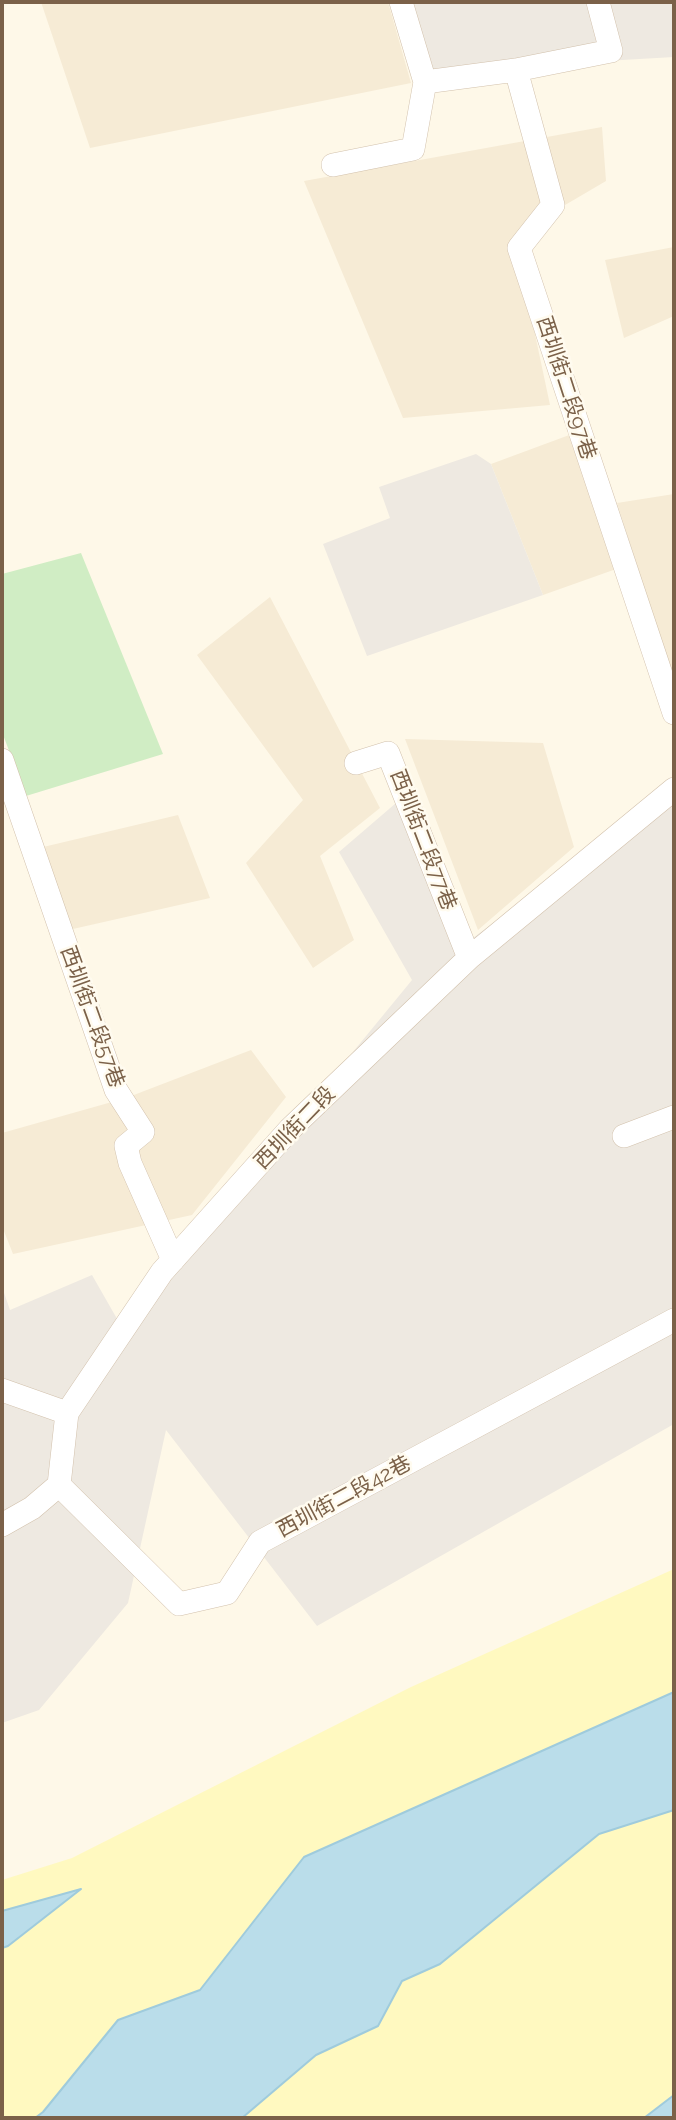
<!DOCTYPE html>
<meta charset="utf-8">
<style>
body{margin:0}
#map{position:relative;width:676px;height:2120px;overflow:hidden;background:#fef8e8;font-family:Raleway,sans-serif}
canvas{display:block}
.frame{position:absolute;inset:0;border:4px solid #7b6149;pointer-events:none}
</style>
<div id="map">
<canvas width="676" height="2120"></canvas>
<div class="frame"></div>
</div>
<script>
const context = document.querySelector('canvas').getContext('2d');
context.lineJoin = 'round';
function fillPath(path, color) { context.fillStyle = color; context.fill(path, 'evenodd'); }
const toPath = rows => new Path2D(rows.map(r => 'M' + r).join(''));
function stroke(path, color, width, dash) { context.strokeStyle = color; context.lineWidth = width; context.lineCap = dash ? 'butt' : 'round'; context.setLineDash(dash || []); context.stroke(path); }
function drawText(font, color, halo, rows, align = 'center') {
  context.font = font + ' Raleway,"Noto Sans TC",sans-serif'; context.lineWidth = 5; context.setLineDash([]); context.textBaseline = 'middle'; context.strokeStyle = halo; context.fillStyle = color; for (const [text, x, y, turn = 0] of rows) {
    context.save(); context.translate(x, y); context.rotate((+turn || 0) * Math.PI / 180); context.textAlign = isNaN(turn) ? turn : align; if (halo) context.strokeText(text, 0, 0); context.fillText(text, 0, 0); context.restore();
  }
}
const residential = toPath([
 [41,2,388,2,411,83,90,148],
 [602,127,606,181,514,235,550,405,403,418,304,181],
 [674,247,674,316,624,338,605,260],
 [572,434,619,568,543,595,491,464],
 [674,494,674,682,617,503],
 [270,597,380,808,320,856,354,940,313,968,246,863,303,800,197,655],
 [405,739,543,743,574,847,478,930],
 [178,815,210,898,64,931,39,848],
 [251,1050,286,1097,192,1215,13,1254,2,1226,2,1133,126,1098]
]);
const industrial = toPath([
 [411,2,674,2,674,57,433,71],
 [476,454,491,464,543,595,367,656,323,544,390,518,379,487],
 [674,786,674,1424,317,1626,166,1430,128,1603,39,1710,2,1723,2,1287,10,1310,92,1275,124,1331,412,980,339,852,396,803,473,938]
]);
const green = toPath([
 [81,553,163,754,26,796,2,732,2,574]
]);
const sand = toPath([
 [674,1569,674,2117,2,2118,2,1880,72,1858,411,1687]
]);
const water = toPath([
 [674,1692,674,1810,599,1834,440,1964,402,1981,378,2026,316,2055,242,2118,35,2118,43,2112,118,2020,200,1990,304,1857,674,1692],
 [81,1889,8,1946,2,1948,2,1911,81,1889],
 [674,2095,674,2118,644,2118,674,2095]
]);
const minor = toPath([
 [401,2,425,82,516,70,611,51,598,2],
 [516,70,553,205,519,248,674,713],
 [333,165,413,149,425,82],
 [2,760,116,1090,143,1132,126,1146,130,1163,173,1260],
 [356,763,388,753,469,958],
 [624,1136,674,1117],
 [2,1390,67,1413],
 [59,1485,179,1604,227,1593,260,1542,674,1320],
 [2,1525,32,1508,59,1485,67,1413,162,1272,290,1129,469,958,674,789]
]);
const streetNames = [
 ["西圳街二段97巷",566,388,72],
 ["西圳街二段77巷",423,840,69],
 ["西圳街二段57巷",92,1017,70],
 ["西圳街二段",295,1128,-46],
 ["西圳街二段42巷",344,1497,-28]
];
fillPath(residential, '#f6ebd5');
fillPath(industrial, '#eee9e1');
fillPath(green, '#d0edc4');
fillPath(sand, '#fff9c0');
fillPath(water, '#baddea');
stroke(water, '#9fcbdc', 2);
stroke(minor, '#d2c1ac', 24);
stroke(minor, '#fff', 23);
drawText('21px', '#7b6149', '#fffbef', streetNames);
</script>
